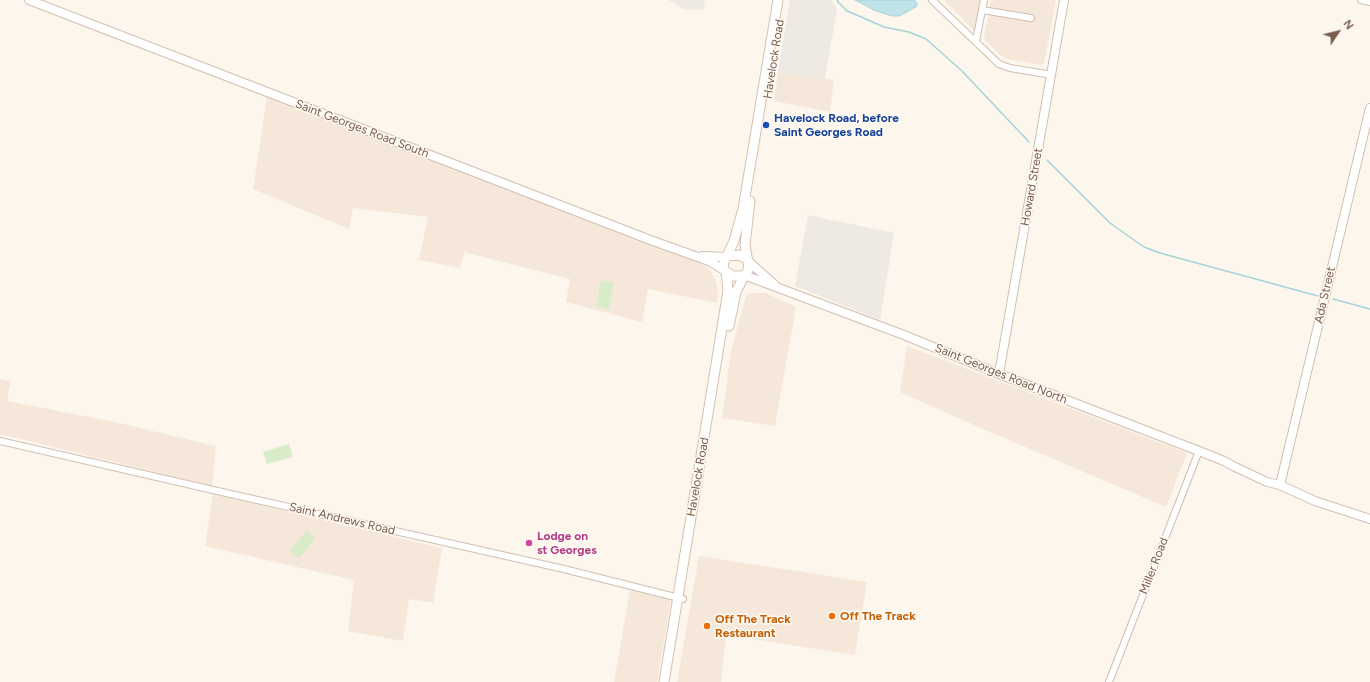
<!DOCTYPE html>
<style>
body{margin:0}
#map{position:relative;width:1370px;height:682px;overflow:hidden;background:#fdf6ec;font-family:Figtree,sans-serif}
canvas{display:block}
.north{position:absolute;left:1318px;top:12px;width:40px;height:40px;-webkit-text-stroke:3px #fffaf3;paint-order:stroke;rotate:55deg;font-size:11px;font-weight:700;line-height:16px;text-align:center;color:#7a5c4d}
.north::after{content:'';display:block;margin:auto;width:14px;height:18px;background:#7a5c4d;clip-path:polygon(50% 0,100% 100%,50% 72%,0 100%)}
</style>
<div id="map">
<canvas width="1370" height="682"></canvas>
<div class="north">N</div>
</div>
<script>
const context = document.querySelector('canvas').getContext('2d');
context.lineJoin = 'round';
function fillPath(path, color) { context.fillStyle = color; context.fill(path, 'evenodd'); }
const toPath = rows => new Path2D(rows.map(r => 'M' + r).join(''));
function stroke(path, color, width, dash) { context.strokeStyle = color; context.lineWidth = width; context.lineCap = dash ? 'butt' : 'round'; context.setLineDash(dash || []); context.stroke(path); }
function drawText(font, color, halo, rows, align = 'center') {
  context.font = font + ' Figtree,sans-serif'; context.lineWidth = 3; context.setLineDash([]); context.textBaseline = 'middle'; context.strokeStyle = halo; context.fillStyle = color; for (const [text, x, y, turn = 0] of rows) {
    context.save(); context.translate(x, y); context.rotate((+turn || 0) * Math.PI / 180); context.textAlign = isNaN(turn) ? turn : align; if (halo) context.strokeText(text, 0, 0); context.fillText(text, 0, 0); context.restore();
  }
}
const residential = toPath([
 [944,0,981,0,976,33,946,2],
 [991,0,1056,0,1044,64,1041,65,1007,59,999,54,985,40,984,36],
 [778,72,834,80,830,112,774,101],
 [267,97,695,260,702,263,709,269,715,279,718,289,717,303,648,289,642,322,566,302,570,279,464,252,460,268,419,260,428,217,353,208,349,229,253,189],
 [750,293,766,293,796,307,775,426,722,418,731,351,746,296],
 [907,346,1187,453,1166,507,976,426,900,392],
 [0,379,11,381,7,401,115,422,216,446,212,486,0,434],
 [213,494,442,548,433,603,409,599,403,641,348,631,354,580,205,546],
 [699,556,867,582,855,655,726,635,721,682,677,682],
 [630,590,671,600,657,682,614,682]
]);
const industrial = toPath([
 [669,0,705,0,703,10,683,9],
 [790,0,831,0,837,9,825,78,834,80,778,72],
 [808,215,894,233,880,320,795,286]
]);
const green = toPath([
 [601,280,614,283,609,309,596,306],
 [289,444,293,457,267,464,263,452],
 [308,531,315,538,299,558,290,551,305,532]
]);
const water = toPath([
 [855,0,914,0,917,3,917,6,907,12,899,16,892,16,874,10,855,0]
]);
const stream = toPath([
 [837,0,839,3,847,11,859,16,884,27,909,32,926,39,962,71,1029,142],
 [1047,160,1110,223,1144,247,1160,253,1318,296],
 [1333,299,1370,309]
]);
const minor = toPath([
 [932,0,999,64,1010,68,1052,75],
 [1361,0,1370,2],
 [982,10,1031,18],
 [976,41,984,0],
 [0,441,213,490,564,569,683,599],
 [1109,682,1199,451]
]);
const tertiary = toPath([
 [29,0,653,241,709,261,724,270],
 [702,256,726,257],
 [749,262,775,285],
 [744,275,904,335,999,374,1199,451,1224,461,1233,466,1267,482,1280,485,1315,501,1370,519],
 [999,374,1064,0],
 [1280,485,1370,108]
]);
const secondary = toPath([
 [727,256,739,255,745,258,748,260],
 [726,272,733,276,742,276,746,274,749,268,745,245,750,201],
 [729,326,736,292,744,276],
 [664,682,728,291,726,272,723,268,724,262,734,241,743,209,778,0]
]);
const markers = [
 [766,125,4,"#1a4fb4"],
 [529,543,4,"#d1479c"],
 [832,616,4,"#e8710a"],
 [707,626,4,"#e8710a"]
];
const streetNames = [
 ["Havelock Road",774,59,-81],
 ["Saint Georges Road South",362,129,21],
 ["Howard Street",1032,187,-80],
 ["Ada Street",1325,295,-77],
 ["Saint Georges Road North",1001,374,22],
 ["Havelock Road",698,477,-80],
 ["Saint Andrews Road",342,519,13],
 ["Miller Road",1154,566,-69]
];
const transitNames = [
 ["Havelock Road, before",774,118],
 ["Saint Georges Road",774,132]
];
const hotelNames = [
 ["Lodge on",537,536],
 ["st Georges",537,550]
];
const foodNames = [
 ["Off The Track",840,616],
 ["Off The Track",715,619],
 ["Restaurant",715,633]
];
fillPath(residential, '#f5e8da');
fillPath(industrial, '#efe9e4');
fillPath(green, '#d8ecc9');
fillPath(water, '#bfe3e8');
stroke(water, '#a5d3da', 1);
stroke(stream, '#a5d3da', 1.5);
stroke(minor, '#d1beb0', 8);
stroke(tertiary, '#d1beb0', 10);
stroke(secondary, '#d6c0b0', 11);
stroke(minor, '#fff', 6);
stroke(tertiary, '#fff', 8);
stroke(secondary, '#fff', 9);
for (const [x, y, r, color] of markers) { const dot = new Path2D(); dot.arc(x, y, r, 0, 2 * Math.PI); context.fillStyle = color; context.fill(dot); stroke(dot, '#fffaf3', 1.5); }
drawText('12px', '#7a5c4d', '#fffaf3', streetNames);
drawText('bold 12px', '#164399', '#fffaf3', transitNames, 'left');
drawText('bold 12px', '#b23c85', '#fffaf3', hotelNames, 'left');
drawText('bold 12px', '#c56008', '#fffaf3', foodNames, 'left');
</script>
